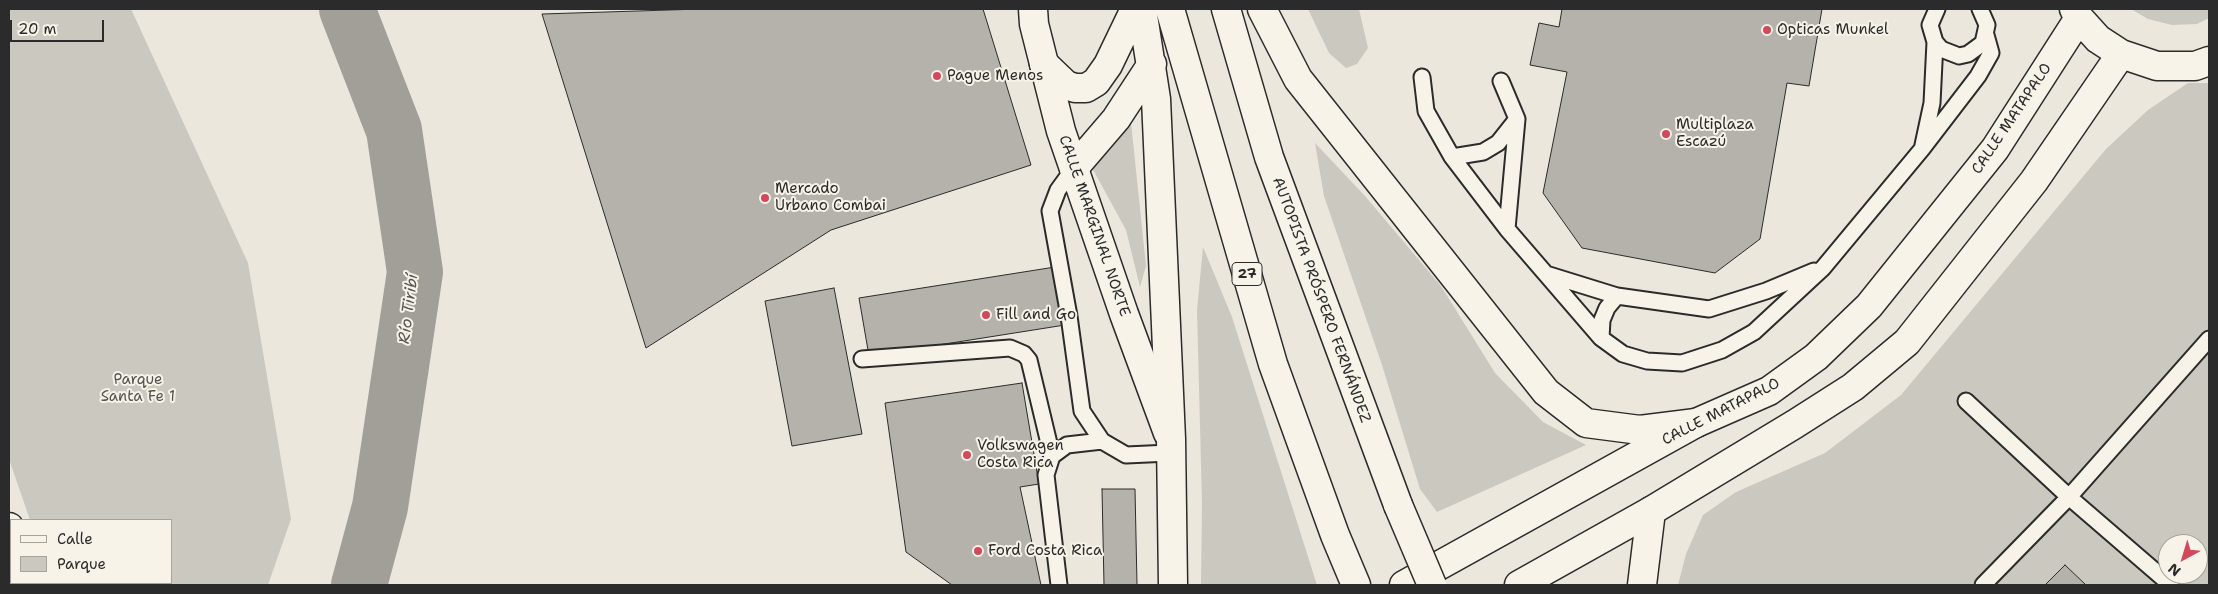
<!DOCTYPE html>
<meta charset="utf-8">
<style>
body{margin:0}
#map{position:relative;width:2218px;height:594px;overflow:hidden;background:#ebe7dd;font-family:"Shantell Sans",sans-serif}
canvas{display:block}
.frame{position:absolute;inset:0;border:10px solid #2b2b2b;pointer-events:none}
.legend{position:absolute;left:10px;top:519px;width:162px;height:65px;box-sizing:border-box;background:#f7f3e8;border:1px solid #a5a39c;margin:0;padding:6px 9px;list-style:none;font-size:15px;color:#2b2b2b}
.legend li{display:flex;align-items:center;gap:10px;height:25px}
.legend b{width:25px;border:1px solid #a5a39c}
.north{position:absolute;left:2158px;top:534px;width:50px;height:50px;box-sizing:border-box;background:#f7f3e8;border:1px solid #a5a39c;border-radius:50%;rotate:219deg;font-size:14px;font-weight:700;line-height:20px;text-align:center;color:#2b2b2b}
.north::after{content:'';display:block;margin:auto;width:18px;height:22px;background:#d1495b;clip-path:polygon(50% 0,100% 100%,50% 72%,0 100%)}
.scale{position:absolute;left:10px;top:20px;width:94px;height:22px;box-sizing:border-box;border:2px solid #2b2b2b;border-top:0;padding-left:6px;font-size:15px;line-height:18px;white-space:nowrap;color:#2b2b2b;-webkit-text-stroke:4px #f7f3e8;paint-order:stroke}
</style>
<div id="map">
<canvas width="2218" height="594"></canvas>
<div class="frame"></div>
<ul class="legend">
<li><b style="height:6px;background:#f7f3e8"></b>Calle</li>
<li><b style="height:14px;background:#cbc8bf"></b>Parque</li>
</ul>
<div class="north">N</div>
<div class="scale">20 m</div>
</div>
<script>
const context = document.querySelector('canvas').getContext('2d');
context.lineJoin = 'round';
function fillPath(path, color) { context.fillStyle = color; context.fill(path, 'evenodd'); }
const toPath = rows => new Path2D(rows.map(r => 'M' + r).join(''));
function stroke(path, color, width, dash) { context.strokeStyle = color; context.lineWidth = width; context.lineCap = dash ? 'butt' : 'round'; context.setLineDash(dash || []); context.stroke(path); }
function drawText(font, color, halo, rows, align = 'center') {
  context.font = font + ' "Shantell Sans",sans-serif'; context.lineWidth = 4; context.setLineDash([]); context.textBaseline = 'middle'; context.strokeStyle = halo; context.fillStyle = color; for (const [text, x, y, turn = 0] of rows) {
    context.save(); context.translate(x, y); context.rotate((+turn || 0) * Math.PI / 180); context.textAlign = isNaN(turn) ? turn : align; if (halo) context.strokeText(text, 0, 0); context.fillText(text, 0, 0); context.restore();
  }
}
const green = toPath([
 [9,9,131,9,248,263,291,519,268,585,40,585,40,583,171,583,171,520,30,520,9,459],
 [1308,9,1359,9,1368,48,1357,64,1346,68,1329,53],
 [2131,9,2209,9,2209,18,2197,24,2172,25,2148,19],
 [2188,83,2209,83,2209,585,1678,585,1686,554,1703,515,1736,492,1825,453,1901,395,2106,149,2148,110],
 [2168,544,2198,544,2198,574,2168,574],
 [1130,113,1146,266,1140,287,1126,230,1090,164],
 [1315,143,1365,196,1441,286,1495,373,1543,422,1586,445,1437,512,1420,489,1382,365,1324,196],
 [1203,247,1232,317,1317,585,1201,585,1202,503,1197,310]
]);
const river = toPath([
 [347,9,394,130,415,272,380,507,359,585]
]);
const building = toPath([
 [701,9,983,9,1031,165,831,230,646,348,542,14,701,9],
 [1562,9,1822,9,1809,86,1787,83,1760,239,1715,273,1582,248,1543,193,1567,72,1530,65,1539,23,1559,27,1562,9],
 [1055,267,1065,325,869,356,859,298,1055,267],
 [834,288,862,434,792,446,765,301,834,288],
 [1022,383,1039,484,1020,487,1041,585,952,585,906,552,885,403,1022,383],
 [1102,489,1135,489,1137,585,1104,585,1102,489],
 [2065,565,2086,585,2045,585,2065,565]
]);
const lane = toPath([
 [1937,9,1930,25,1935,42,1941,49,1959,56,1968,54,1983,43,1987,25,1980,9],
 [1422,77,1426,111,1452,157,1507,229,1601,338,1623,354,1647,361,1682,363,1722,350,1754,332,1823,268,1922,149,1978,76,1991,53,1986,35],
 [1501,81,1517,119,1507,229],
 [1923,145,1932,103,1935,42],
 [1452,157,1483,152,1498,143,1517,119],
 [1074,168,1058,190,1050,211,1069,316,1082,411,1102,441,1126,455,1170,453],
 [1546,274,1617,296,1709,309,1766,291,1814,271],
 [1601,338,1602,320,1607,308,1617,296],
 [862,359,1010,348,1024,354,1029,360,1052,456],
 [1966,401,2069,497,2171,585],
 [1059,585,1046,475,1052,456,1067,445,1102,441],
 [1983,585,2069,497,2209,339]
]);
const street = toPath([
 [1033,9,1034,24,1061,131,1124,314,1168,433],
 [9,527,11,539],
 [17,585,17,583]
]);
const secondary = toPath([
 [2074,9,2079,18,2098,39,2121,54,2157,66,2195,66,2209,61],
 [1404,585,1696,423,1769,391,1816,357,1869,306,1995,149,2079,18],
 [1519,585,1651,511,1795,424,1853,387,1907,342,2034,181,2121,54]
]);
const highway = toPath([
 [1142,9,1156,99,1171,439,1173,585],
 [1170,9,1273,364,1335,535,1356,585],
 [1226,9,1269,157,1398,505],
 [1262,9,1298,79,1546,392,1586,423,1640,430,1696,423],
 [1044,64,1066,85,1075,88,1086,88,1096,82,1108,65,1135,9],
 [1074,168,1116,119,1152,64],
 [1642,585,1651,511]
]);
const highwayBridge = toPath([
 [1398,505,1432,585]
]);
const markers = [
 [1767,30,5,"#d1495b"],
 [937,76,5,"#d1495b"],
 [1666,134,5,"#d1495b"],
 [765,198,5,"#d1495b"],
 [986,315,5,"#d1495b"],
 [967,455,5,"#d1495b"],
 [978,551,5,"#d1495b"]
];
const shields = [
 [1247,274,30]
];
const shieldNames = [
 ["27",1247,274]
];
const poiNames = [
 ["Opticas Munkel",1777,30],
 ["Pague Menos",947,76],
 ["Multiplaza",1676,125],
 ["Escazú",1676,142],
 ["Mercado",775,189],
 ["Urbano Combai",775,206],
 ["Fill and Go",996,315],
 ["Volkswagen",977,446],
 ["Costa Rica",977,463],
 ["Ford Costa Rica",988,551]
];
const streetNames = [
 ["CALLE MATAPALO",2012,119,-56],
 ["CALLE MARGINAL NORTE",1094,226,71],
 ["AUTOPISTA PRÓSPERO FERNÁNDEZ",1321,300,70],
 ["CALLE MATAPALO",1721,412,-27]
];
const parkNames = [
 ["Parque",138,380],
 ["Santa Fe 1",138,397]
];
const waterNames = [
 ["Río Tiribí",409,309,-83]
];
fillPath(green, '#cbc8bf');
stroke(river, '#a29f98', 56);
fillPath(building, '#b5b2ab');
stroke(building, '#2b2b2b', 1);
stroke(lane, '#2b2b2b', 19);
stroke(street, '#2b2b2b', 31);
stroke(secondary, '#2b2b2b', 31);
stroke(highway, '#2b2b2b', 31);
stroke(lane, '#f7f3e8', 15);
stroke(street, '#f7f3e8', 28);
stroke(secondary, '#f7f3e8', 28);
stroke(highway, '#f7f3e8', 28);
stroke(highwayBridge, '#2b2b2b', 31, []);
stroke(highwayBridge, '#f7f3e8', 28);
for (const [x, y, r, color] of markers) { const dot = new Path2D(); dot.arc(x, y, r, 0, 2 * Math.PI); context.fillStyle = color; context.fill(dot); stroke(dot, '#f7f3e8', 2); }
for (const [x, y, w] of shields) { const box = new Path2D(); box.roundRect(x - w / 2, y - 11.5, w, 23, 4); context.fillStyle = '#f7f3e8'; context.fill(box); stroke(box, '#2b2b2b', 1); }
drawText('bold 14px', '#2b2b2b', null, shieldNames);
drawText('15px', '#2b2b2b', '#f7f3e8', poiNames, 'left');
drawText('15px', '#2b2b2b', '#f7f3e8', streetNames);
drawText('15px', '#535250', '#f7f3e8', parkNames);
drawText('italic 16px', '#555451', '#f7f3e8', waterNames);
</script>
